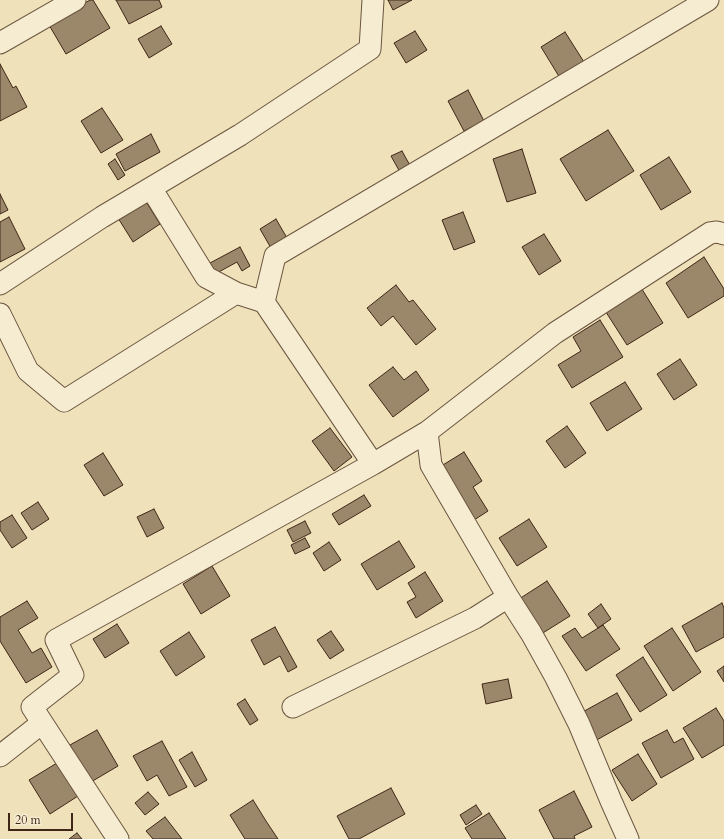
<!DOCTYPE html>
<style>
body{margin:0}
#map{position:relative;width:724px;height:839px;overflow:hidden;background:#efe2ba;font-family:Cardo,serif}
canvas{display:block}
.scale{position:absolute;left:8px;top:813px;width:65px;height:18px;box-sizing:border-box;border:2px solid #3f2616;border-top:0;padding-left:5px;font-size:12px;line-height:14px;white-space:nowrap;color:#3f2616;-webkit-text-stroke:3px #f5ecd2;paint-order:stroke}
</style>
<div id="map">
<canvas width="724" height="839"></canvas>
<div class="scale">20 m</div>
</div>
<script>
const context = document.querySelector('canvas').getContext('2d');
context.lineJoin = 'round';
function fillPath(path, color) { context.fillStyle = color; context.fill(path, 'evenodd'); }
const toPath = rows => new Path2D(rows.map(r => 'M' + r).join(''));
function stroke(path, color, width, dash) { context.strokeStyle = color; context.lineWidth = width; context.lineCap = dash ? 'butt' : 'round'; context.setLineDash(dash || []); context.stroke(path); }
const building = toPath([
 [90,0,93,0,110,28,66,54,49,25,90,0],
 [116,0,159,0,162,7,129,24,116,0],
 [388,0,412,0,393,10,388,0],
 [161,26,172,44,149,58,138,39,161,26],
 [415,31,427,50,406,63,394,43,415,31],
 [565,32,584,62,560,78,541,47,565,32],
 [0,64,13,88,16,86,27,107,0,121,0,64],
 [468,90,484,121,464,131,448,101,468,90],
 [102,108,123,140,101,153,81,121,102,108],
 [608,130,634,171,586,201,560,159,608,130],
 [151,134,160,152,125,171,116,154,151,134],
 [522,149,536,193,507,202,493,159,522,149],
 [402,151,412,169,401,174,391,156,402,151],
 [669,157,691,192,661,210,640,175,669,157],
 [115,159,125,175,118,180,108,164,115,159],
 [0,194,8,210,0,214,0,194],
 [145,200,160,224,133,242,118,218,145,200],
 [463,212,475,242,454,250,442,220,463,212],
 [9,217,25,249,0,262,0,222,9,217],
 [276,219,287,238,271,248,260,229,276,219],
 [544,234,561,261,539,275,522,247,544,234],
 [240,247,250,266,242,271,237,262,215,274,210,263,240,247],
 [704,257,724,289,724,296,688,318,666,283,704,257],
 [396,285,409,302,413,300,436,329,416,345,393,316,381,326,367,308,396,285],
 [640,286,663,323,627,345,604,309,640,286],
 [600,320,623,357,572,388,558,365,581,351,573,337,600,320],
 [680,359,697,385,674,400,657,374,680,359],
 [393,367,404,380,416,371,429,390,393,417,369,385,393,367],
 [625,382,642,409,607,431,590,403,625,382],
 [567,426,586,453,565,468,546,441,567,426],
 [330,428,352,457,334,471,312,441,330,428],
 [464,452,482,481,473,487,488,511,471,522,438,468,464,452],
 [103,453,123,485,104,496,84,465,103,453],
 [364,495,371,506,339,525,332,514,364,495],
 [38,502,49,519,32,530,21,513,38,502],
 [154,509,164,528,147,537,137,517,154,509],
 [12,515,27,538,12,548,0,530,0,522,12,515],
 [529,519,547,547,517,566,499,538,529,519],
 [305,521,311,533,293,542,287,530,305,521],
 [305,538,310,547,295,554,291,545,305,538],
 [399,541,415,567,377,590,361,564,399,541],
 [329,542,341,560,324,571,313,553,329,542],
 [212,566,230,596,201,614,183,584,212,566],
 [425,572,443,601,416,618,407,602,416,597,408,583,425,572],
 [547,581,570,616,538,636,516,601,547,581],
 [27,601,38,618,18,630,32,653,41,648,52,667,26,683,0,641,0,617,27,601],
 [722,603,724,608,724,637,696,652,682,626,722,603],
 [601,604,611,619,598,628,588,614,601,604],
 [117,624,129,643,105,658,93,639,117,624],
 [603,625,620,649,586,671,562,636,575,628,582,638,603,625],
 [275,627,297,667,288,672,280,656,264,665,251,640,275,627],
 [672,628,701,672,673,691,644,646,672,628],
 [331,631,344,650,330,659,317,640,331,631],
 [189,632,205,657,176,676,160,651,189,632],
 [643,657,667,695,640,712,616,675,643,657],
 [724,666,724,682,717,671,724,666],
 [508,679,512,698,486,704,482,684,508,679],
 [617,693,632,720,595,741,579,714,617,693],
 [245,699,258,720,250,725,237,704,245,699],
 [716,708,724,721,724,745,702,758,683,728,716,708],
 [97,730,118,766,91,782,70,745,97,730],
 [667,730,674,743,683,738,694,759,661,778,642,743,667,730],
 [162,741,187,787,169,796,157,775,147,781,133,756,162,741],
 [192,752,207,780,195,787,179,760,192,752],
 [638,754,657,784,632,801,612,770,638,754],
 [57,763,78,796,50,814,29,780,57,763],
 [391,788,405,814,359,839,349,839,337,816,391,788],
 [574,791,592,827,574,836,575,839,554,839,539,810,574,791],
 [148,792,159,804,145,815,135,803,148,792],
 [253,800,266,821,278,839,245,839,230,815,253,800],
 [476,805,482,814,466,825,460,815,476,805],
 [489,813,506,839,472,839,465,828,489,813],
 [165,817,182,839,153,839,146,831,165,817],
 [77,833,82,839,69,839,77,833]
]);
const minor = toPath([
 [0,43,75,0],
 [151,188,206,277,236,293],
 [0,284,102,217,240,135,370,49,373,0],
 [264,302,275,256,708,0],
 [0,314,28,371,64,401,236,293,264,302,373,464],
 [293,707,475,618,508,597],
 [0,756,42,723],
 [118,839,32,707,73,675,56,640,373,464,427,432],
 [628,839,611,801,579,724,556,678,531,633,508,597,431,465,427,432,555,333,710,233,717,232,724,234]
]);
fillPath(building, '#9b886b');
stroke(building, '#3f2616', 1);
stroke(minor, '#6b553f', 23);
stroke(minor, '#f5ecd2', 21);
</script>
